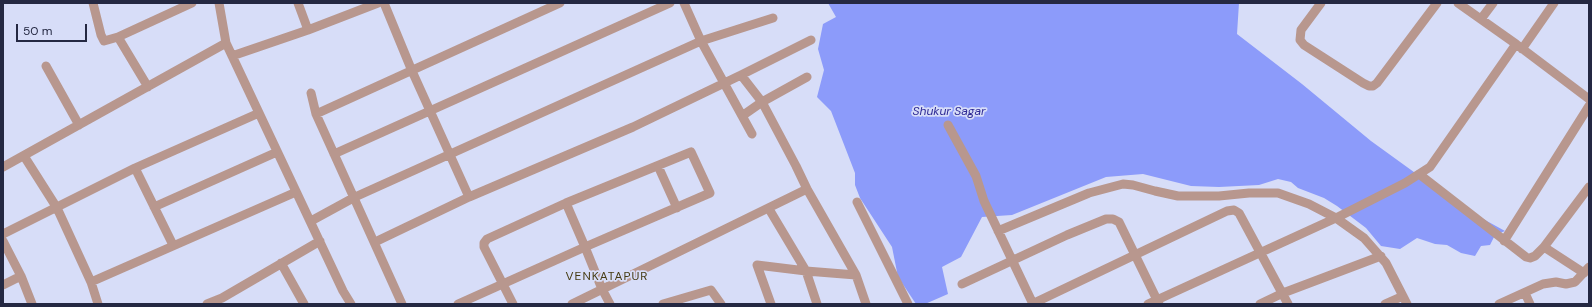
<!DOCTYPE html>
<style>
body{margin:0}
#map{position:relative;width:1592px;height:307px;overflow:hidden;background:#d7ddf8;font-family:"DM Sans",sans-serif}
canvas{display:block}
.frame{position:absolute;inset:0;border:4px solid #242842;pointer-events:none}
.scale{position:absolute;left:16px;top:24px;width:71px;height:18px;box-sizing:border-box;border:2px solid #242842;border-top:0;padding-left:5px;font-size:12px;line-height:14px;white-space:nowrap;color:#242842;-webkit-text-stroke:3px #d7ddf8;paint-order:stroke}
</style>
<div id="map">
<canvas width="1592" height="307"></canvas>
<div class="frame"></div>
<div class="scale">50 m</div>
</div>
<script>
const context = document.querySelector('canvas').getContext('2d');
context.lineJoin = 'round';
function fillPath(path, color) { context.fillStyle = color; context.fill(path, 'evenodd'); }
const toPath = rows => new Path2D(rows.map(r => 'M' + r).join(''));
function stroke(path, color, width, dash) { context.strokeStyle = color; context.lineWidth = width; context.lineCap = dash ? 'butt' : 'round'; context.setLineDash(dash || []); context.stroke(path); }
function drawText(font, color, halo, rows, align = 'center') {
  context.font = font + ' "DM Sans",sans-serif'; context.lineWidth = 3.5; context.setLineDash([]); context.textBaseline = 'middle'; context.strokeStyle = halo; context.fillStyle = color; for (const [text, x, y, turn = 0] of rows) {
    context.save(); context.translate(x, y); context.rotate((+turn || 0) * Math.PI / 180); context.textAlign = isNaN(turn) ? turn : align; if (halo) context.strokeText(text, 0, 0); context.fillText(text, 0, 0); context.restore();
  }
}
const water = toPath([
 [828,3,1239,3,1237,34,1302,84,1371,141,1465,209,1505,231,1495,235,1490,245,1481,246,1475,256,1461,253,1447,245,1435,244,1417,238,1400,249,1381,246,1366,228,1337,206,1324,198,1298,188,1291,182,1278,179,1259,185,1219,187,1191,186,1143,174,1106,177,1012,215,982,217,961,257,942,267,948,294,925,304,916,304,898,277,892,247,860,198,855,185,855,173,831,111,817,97,824,70,818,49,823,24,836,17]
]);
const minor = toPath([
 [93,3,101,35,104,41,118,37],
 [219,3,226,43,343,291,351,304],
 [298,3,308,30],
 [384,3,412,71,469,197],
 [684,3,701,41,752,134],
 [1321,3,1301,30,1300,40,1304,45,1363,83,1369,86,1373,86,1377,83,1437,3],
 [1458,3,1516,44],
 [1481,19,1493,3],
 [1522,49,1554,3],
 [232,56,308,30,378,3],
 [46,66,79,125],
 [741,75,762,102,796,166,807,189,856,275,806,271,757,265,771,304],
 [148,87,118,37,192,3],
 [311,93,316,114,402,304],
 [316,114,560,3],
 [742,116,762,102,807,77],
 [948,125,976,176,984,201,1033,304],
 [334,154,670,3],
 [24,156,57,208,91,282,98,304],
 [658,166,677,208],
 [3,167,226,43],
 [135,168,173,245],
 [1419,174,1526,257,1530,258,1535,256,1544,247,1584,273],
 [857,202,908,304],
 [154,207,277,152],
 [769,209,806,271,817,304],
 [311,221,355,197,701,41,773,18],
 [998,231,1089,193,1123,184,1133,185,1155,191,1178,196,1219,196,1249,193,1278,193,1309,204,1336,218,1364,238,1386,263,1407,304],
 [3,234,135,168,259,113],
 [3,241,21,276,32,304],
 [1504,241,1589,106],
 [375,242,469,197,633,127,741,75,811,40],
 [1544,247,1589,187],
 [281,263,304,304],
 [856,275,866,304],
 [91,282,296,192],
 [962,284,1067,235,1106,219,1113,219,1119,222,1159,304],
 [3,285,21,276],
 [1525,293,1530,304],
 [207,304,222,298,320,241],
 [458,304,585,247,710,193,691,152,566,203,585,247,602,289,610,304],
 [513,304,484,247,484,243,487,239,566,203],
 [572,304,807,189],
 [663,304,711,290,721,304],
 [1032,304,1227,211,1234,210,1239,213,1288,304],
 [1148,304,1336,218,1405,183,1430,167,1516,44,1589,99],
 [1260,304,1283,293,1381,256],
 [1385,304,1403,296],
 [1499,304,1543,284,1556,282,1566,284,1575,282,1589,267]
]);
const waterNames = [
 ["Shukur Sagar",949,112]
];
const neighbourhoodNames = [
 ["VENKATAPUR",607,277]
];
fillPath(water, '#8c9bfa');
stroke(minor, '#b8978e', 9);
drawText('italic 12px', '#2d2995', '#d7ddf8', waterNames);
context.letterSpacing = '1px';
drawText('12px', '#453b12', '#d7ddf8', neighbourhoodNames);
context.letterSpacing = '0px';
</script>
